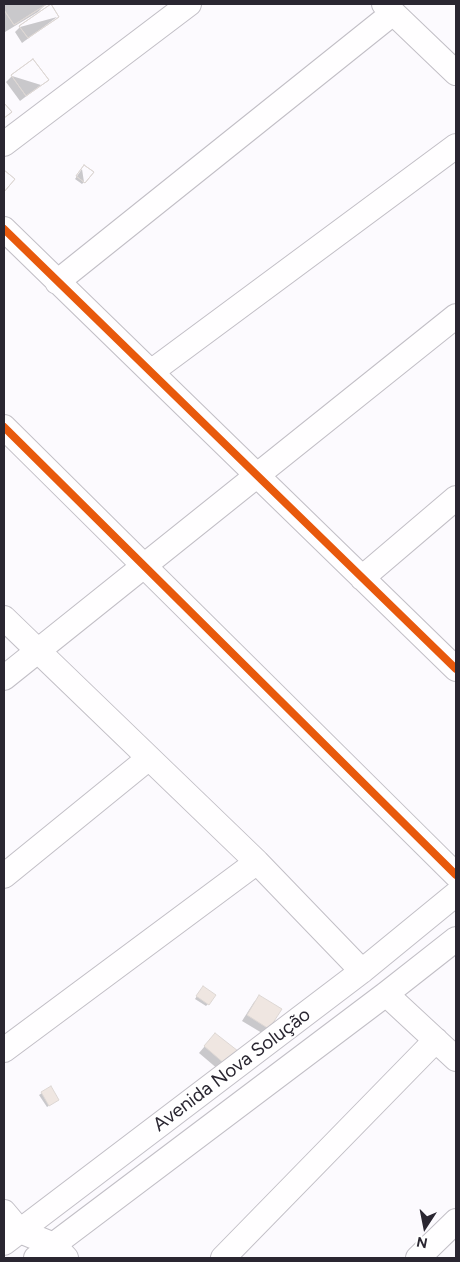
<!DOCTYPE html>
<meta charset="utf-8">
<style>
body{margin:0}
#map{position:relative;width:460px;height:1262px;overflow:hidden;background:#fcfafe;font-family:Figtree,sans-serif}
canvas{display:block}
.frame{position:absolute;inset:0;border:5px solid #2a2631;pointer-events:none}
.north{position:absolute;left:400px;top:1202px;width:50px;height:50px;-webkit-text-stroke:4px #fff;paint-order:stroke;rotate:191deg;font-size:14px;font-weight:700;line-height:20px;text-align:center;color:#2a2631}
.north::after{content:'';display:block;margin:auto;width:18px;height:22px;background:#2a2631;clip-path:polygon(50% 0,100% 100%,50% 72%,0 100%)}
</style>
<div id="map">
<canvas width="460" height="1262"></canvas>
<div class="frame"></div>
<div class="north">N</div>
</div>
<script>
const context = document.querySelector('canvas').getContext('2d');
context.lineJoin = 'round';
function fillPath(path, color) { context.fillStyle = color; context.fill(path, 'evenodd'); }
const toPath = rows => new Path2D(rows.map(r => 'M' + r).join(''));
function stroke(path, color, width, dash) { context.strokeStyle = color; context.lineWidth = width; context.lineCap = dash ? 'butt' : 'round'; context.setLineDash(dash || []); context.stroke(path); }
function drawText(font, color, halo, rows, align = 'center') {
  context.font = font + ' Figtree,sans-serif'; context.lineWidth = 4; context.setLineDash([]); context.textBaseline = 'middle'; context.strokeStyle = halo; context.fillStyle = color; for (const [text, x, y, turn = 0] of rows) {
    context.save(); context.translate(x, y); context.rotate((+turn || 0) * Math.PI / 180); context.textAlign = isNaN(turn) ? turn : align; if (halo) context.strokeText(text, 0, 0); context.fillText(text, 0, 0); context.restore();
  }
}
const shadow = toPath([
 [4,4,46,4,38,12,5,32,4,30],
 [57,17,22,43,15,32,20,27],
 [12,76,41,85,20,101,6,82],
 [82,169,84,182,82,184,75,179],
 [201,990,208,1004,206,1006,195,999],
 [260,997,268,1028,262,1033,242,1021,254,1002],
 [210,1040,236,1051,219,1070,199,1053],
 [42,1093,55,1102,47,1107,39,1095]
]);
const building = toPath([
 [4,4,47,4,14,25,4,10,4,4],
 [4,4,47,4,14,25,4,10,4,4],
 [51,4,59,17,28,38,19,26,51,4],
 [51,4,59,17,28,38,19,26,51,4],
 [33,59,49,80,26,96,11,75,33,59],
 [33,59,49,80,26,96,11,75,33,59],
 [4,103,12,112,4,118,4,103],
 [4,103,12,112,4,118,4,103],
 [84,165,94,172,85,183,76,176,84,165],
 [84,165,94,172,85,183,76,176,84,165],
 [4,170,15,179,4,192,4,170],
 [4,170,15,179,4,192,4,170],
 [203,986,216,995,209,1005,196,996,203,986],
 [259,995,282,1009,269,1029,247,1015,259,995],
 [215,1033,238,1051,226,1065,204,1046,215,1033],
 [51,1086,59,1100,49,1106,41,1092,51,1086]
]);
const minor = toPath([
 [384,4,456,73],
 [4,144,189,4],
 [4,229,456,669],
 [57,282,393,13],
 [151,372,456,146],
 [4,427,456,875],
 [362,578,456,498],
 [4,618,257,862,362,971],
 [4,678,456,316],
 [4,876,149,758],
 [386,994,456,1059],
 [4,1050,257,862],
 [4,1212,20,1231,54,1245,66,1258],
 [4,1243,362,971,456,894],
 [36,1258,386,994,456,939],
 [223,1258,436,1040],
 [418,1258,456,1221]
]);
const cycleway = toPath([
 [4,229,456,669],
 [4,427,456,875]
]);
const streetNames = [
 ["Avenida Nova Solução",232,1070,-37]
];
fillPath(shadow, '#0003');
fillPath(building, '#efe6e1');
stroke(building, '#ddd7d4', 1);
stroke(minor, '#c2bfc6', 26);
stroke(minor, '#fffeff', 24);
stroke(cycleway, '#e8590c', 8);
drawText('19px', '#2a2631', '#fff', streetNames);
</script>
